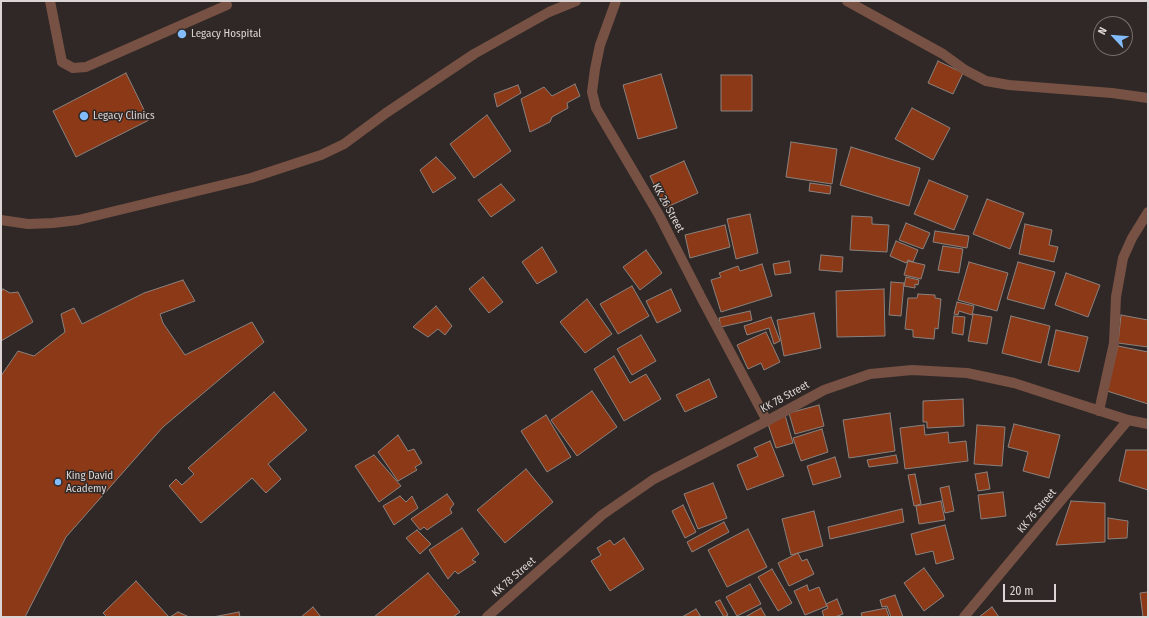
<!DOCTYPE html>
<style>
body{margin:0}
#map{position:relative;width:1149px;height:618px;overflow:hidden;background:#2f2826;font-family:"Fira Sans Condensed",sans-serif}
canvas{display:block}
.frame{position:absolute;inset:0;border:2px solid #dbd6d5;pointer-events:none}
.north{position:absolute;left:1093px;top:16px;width:40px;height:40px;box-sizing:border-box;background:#2f2826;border:1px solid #746e6c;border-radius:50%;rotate:296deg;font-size:11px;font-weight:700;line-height:16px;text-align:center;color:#dbd6d5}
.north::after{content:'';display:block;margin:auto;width:14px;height:18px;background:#82bcfa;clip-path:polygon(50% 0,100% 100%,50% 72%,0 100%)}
.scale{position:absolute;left:1003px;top:584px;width:53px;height:18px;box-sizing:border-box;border:2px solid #dbd6d5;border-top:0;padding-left:5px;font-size:12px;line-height:14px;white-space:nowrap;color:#dbd6d5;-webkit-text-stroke:3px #2f2826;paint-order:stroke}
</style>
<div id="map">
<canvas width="1149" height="618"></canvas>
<div class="frame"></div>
<div class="north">N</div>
<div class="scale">20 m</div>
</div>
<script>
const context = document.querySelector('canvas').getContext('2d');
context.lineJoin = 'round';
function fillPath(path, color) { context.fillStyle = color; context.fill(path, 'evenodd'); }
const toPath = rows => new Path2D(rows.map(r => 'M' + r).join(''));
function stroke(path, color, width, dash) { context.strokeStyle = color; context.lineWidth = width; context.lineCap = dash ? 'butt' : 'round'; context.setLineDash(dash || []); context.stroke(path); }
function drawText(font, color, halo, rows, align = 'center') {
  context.font = font + ' "Fira Sans Condensed",sans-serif'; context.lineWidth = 3; context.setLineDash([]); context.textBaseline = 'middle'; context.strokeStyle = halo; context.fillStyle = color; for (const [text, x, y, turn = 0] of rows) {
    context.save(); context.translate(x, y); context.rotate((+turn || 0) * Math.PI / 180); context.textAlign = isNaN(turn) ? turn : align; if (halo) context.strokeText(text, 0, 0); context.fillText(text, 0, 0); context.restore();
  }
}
const building = toPath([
 [938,61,963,73,953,94,928,83,938,61],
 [126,73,149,120,76,157,53,111,126,73],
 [661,74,677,128,638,139,623,85,661,74],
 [721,75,752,75,752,111,721,111,721,75],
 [575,84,580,96,567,103,568,108,552,117,550,122,530,132,521,99,544,87,552,96,575,84],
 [518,85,521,93,497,107,494,94,518,85],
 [912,108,950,128,933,160,895,139,912,108],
 [487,115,511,151,474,178,450,144,487,115],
 [791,142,837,149,832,184,786,177,791,142],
 [851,147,920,168,909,206,840,185,851,147],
 [436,157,456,178,433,193,420,170,436,157],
 [684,161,698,193,665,208,650,176,684,161],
 [929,180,968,196,954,230,914,214,929,180],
 [810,183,831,186,830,194,809,191,810,183],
 [501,184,515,200,491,217,478,200,501,184],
 [987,199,1024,213,1010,249,973,234,987,199],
 [750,214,758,253,736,259,727,219,750,214],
 [852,216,872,217,872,224,889,225,887,252,850,250,852,216],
 [906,223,930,233,923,249,899,240,906,223],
 [1025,224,1052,230,1049,245,1058,247,1054,262,1019,254,1025,224],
 [725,225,730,247,690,258,685,235,725,225],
 [935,231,969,236,967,248,933,242,935,231],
 [896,241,918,250,913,262,908,260,906,263,890,256,896,241],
 [943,246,963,249,959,273,938,270,943,246],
 [542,247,557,272,537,284,522,262,542,247],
 [646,250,662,273,640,290,623,267,646,250],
 [821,255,843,257,842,272,819,270,821,255],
 [789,261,791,273,775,275,773,264,789,261],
 [908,261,925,265,921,279,904,275,908,261],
 [969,262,1008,273,997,311,958,300,969,262],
 [1018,262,1055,272,1044,309,1007,299,1018,262],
 [762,264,772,296,721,312,711,280,721,277,719,273,738,266,740,271,762,264],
 [1066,273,1100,285,1088,317,1055,305,1066,273],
 [483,277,503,302,489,313,469,289,483,277],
 [906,277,919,280,918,285,915,284,915,288,904,286,906,277],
 [183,280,195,301,160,314,163,323,185,355,252,322,264,342,163,427,66,537,25,617,1,617,1,376,18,351,34,356,65,332,61,314,74,308,82,324,144,293,183,280],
 [891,282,904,283,901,316,889,315,891,282],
 [632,286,649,316,618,334,600,304,632,286],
 [3,289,10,293,18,292,33,322,1,341,1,292,3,289],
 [671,289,681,311,657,323,646,301,671,289],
 [884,289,885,336,837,337,836,291,884,289],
 [918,294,935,295,935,298,941,299,938,329,935,328,934,339,913,337,913,330,905,329,908,298,917,298,918,294],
 [587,299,612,334,585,353,560,322,587,299],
 [957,302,974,306,972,315,959,311,958,315,954,314,957,302],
 [436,306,452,326,445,335,438,329,428,337,413,327,436,306],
 [750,311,752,320,721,327,719,318,750,311],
 [814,313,821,348,784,356,777,320,814,313],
 [973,314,992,317,987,344,968,341,973,314],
 [1121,315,1148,320,1148,347,1118,343,1121,315],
 [954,316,965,317,963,335,952,333,954,316],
 [1011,316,1050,326,1041,363,1002,353,1011,316],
 [771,317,780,341,774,344,769,328,747,335,744,326,771,317],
 [1056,330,1088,337,1079,372,1048,365,1056,330],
 [766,332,780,362,764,370,761,363,748,369,737,345,766,332],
 [641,335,656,361,632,375,617,349,641,335],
 [1118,346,1148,352,1148,404,1107,391,1118,346],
 [614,356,630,383,646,374,661,399,624,421,594,369,614,356],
 [709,379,717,397,685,412,676,395,709,379],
 [592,391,617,427,577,456,551,420,592,391],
 [274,392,307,430,268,464,281,479,266,493,252,478,201,523,169,486,176,479,182,485,194,474,188,468,274,392],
 [963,399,964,426,927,428,927,422,923,422,923,401,963,399],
 [819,405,824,426,795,434,789,413,819,405],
 [890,413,895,451,849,458,843,420,890,413],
 [546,415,571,457,547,472,521,431,546,415],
 [785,415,793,443,776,448,767,421,785,415],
 [1014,424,1060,435,1049,478,1023,471,1028,452,1008,447,1014,424],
 [924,425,925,435,948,432,949,443,966,441,968,461,905,469,900,428,924,425],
 [977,425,1005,427,1002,466,974,464,977,425],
 [822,429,828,452,801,461,793,438,822,429],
 [398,435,408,451,414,449,422,463,415,467,417,470,398,481,378,452,398,435],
 [770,441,784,476,747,490,737,465,758,456,754,448,770,441],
 [1126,450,1148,450,1148,490,1119,481,1126,450],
 [374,455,401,486,379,502,355,466,374,455],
 [896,455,898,463,869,467,867,460,896,455],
 [835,457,841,477,813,485,807,466,835,457],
 [526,469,553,502,505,543,477,510,526,469],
 [987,472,990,489,978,491,975,474,987,472],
 [915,474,921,504,914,506,908,475,915,474],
 [713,483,727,518,698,529,684,494,713,483],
 [949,486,954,511,945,513,940,488,949,486],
 [1003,492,1006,516,981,519,978,495,1003,492],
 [447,494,454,504,450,509,452,513,427,530,424,527,420,530,411,519,447,494],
 [400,496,406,502,412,496,418,508,394,525,383,506,400,496],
 [941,501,945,520,919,524,916,506,941,501],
 [1071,501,1105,503,1105,542,1056,545,1071,501],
 [683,505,696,532,685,538,672,511,683,505],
 [902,509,904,522,830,539,828,527,902,509],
 [814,511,823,546,791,555,782,519,814,511],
 [1108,518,1128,521,1127,538,1108,539,1108,518],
 [724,522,729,532,692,552,687,542,724,522],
 [945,525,954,559,936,564,933,551,916,555,911,534,945,525],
 [462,528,479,554,472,560,476,562,458,574,455,571,448,579,429,550,462,528],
 [748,529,767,567,727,587,708,550,748,529],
 [417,530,431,544,420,554,406,538,417,530],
 [624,538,644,569,610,591,591,561,601,555,597,548,610,540,614,545,624,538],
 [798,553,802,561,807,559,814,574,789,586,778,563,798,553],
 [924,568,944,596,924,611,904,583,924,568],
 [772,569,792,603,778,611,758,577,772,569],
 [428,573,460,612,453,617,374,617,428,573],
 [136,581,169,617,107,617,103,613,136,581],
 [750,584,761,604,737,616,726,597,750,584],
 [807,585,809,591,819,587,827,606,805,615,794,591,807,585],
 [1148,592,1148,617,1143,617,1140,593,1148,592],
 [895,595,903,617,891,617,887,606,882,607,880,600,895,595],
 [837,599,843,614,835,617,824,617,822,611,828,608,826,604,837,599],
 [720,600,728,615,724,617,715,602,720,600],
 [313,607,321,617,301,617,313,607],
 [992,607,999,617,979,617,992,607],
 [761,608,766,617,745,617,761,608],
 [886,608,889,617,862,617,861,613,886,608],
 [696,609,701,617,682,617,696,609],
 [178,612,187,616,189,617,170,617,178,612],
 [239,612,240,617,213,617,239,612]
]);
const lane = toPath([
 [50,1,62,62,73,68,86,67,227,5]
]);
const street = toPath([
 [616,1,600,45,595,69,592,92,596,108,659,215,702,299,767,421],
 [847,1,943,54,965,70,986,81,1009,85,1112,93,1148,98],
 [1,220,28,224,53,223,78,220,251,178,321,155,344,144,386,113,474,54,549,12,576,1],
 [1099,411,1114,343,1116,297,1123,258,1132,238,1148,212],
 [487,617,602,515,654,479,767,421,824,390,870,374,912,370,967,373,1014,383,1128,420,1148,424],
 [964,617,1128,420]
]);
const markers = [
 [182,34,5,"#82bcfa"],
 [84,116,5,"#82bcfa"],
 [58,482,4,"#82bcfa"]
];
const poiNames = [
 ["Legacy Hospital",191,34],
 ["Legacy Clinics",93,116],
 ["King David",66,476],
 ["Academy",66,489]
];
const streetNames = [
 ["KK 26 Street",668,208,61],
 ["KK 78 Street",785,397,-29],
 ["KK 76 Street",1037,511,-50],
 ["KK 78 Street",514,577,-41]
];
fillPath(building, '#8c3917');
stroke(building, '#8a827f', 1);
stroke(lane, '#765144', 10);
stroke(street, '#765144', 10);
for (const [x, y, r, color] of markers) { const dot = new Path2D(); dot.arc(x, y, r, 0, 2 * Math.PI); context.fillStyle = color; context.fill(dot); stroke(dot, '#2f2826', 1.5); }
drawText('11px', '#dbd6d5', '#2f2826', poiNames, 'left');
drawText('11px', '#dbd6d5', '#2f2826', streetNames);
</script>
